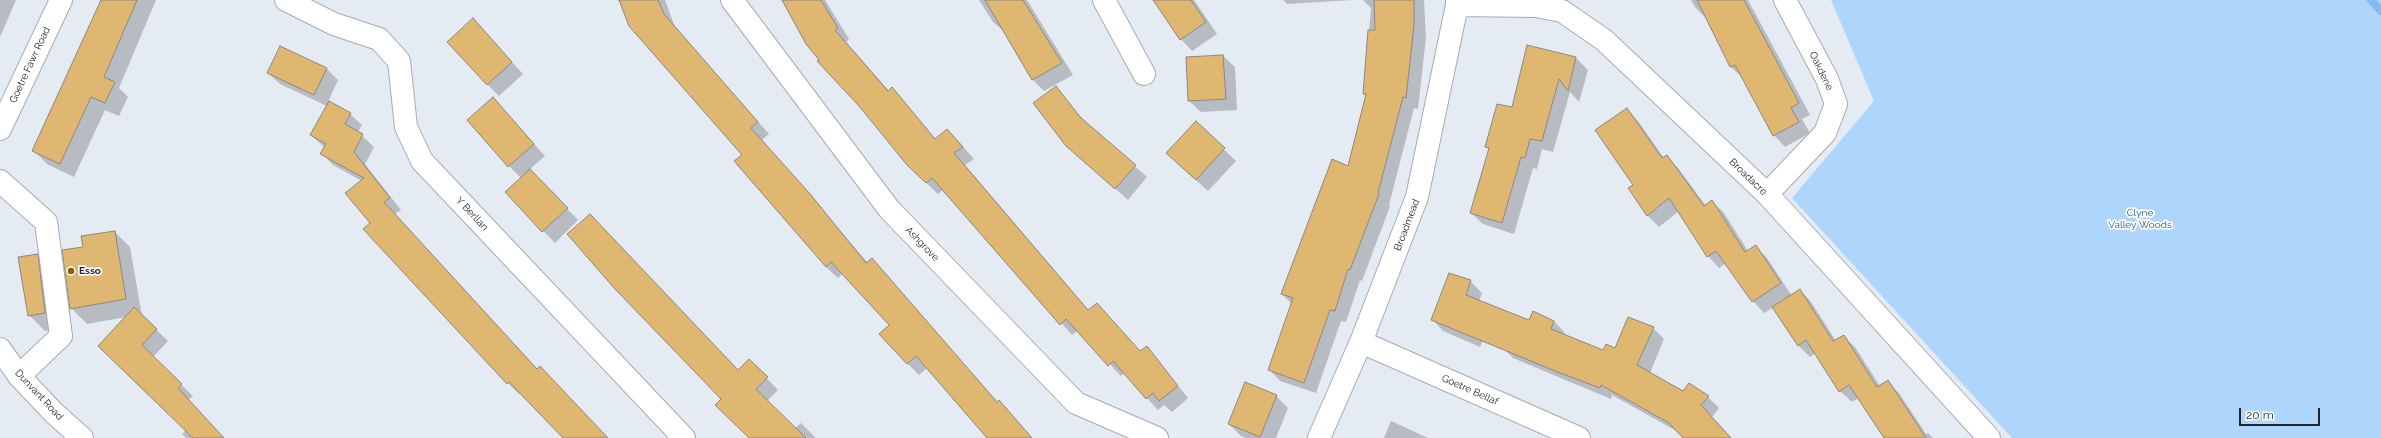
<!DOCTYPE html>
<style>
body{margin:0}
#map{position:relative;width:2381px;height:438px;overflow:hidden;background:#e4ebf2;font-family:Raleway,sans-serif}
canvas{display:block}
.scale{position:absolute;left:2239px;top:408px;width:81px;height:18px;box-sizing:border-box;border:2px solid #232528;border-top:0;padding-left:5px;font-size:12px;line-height:14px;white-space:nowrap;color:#232528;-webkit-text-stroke:3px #fff;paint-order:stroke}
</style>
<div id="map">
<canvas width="2381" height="438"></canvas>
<div class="scale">20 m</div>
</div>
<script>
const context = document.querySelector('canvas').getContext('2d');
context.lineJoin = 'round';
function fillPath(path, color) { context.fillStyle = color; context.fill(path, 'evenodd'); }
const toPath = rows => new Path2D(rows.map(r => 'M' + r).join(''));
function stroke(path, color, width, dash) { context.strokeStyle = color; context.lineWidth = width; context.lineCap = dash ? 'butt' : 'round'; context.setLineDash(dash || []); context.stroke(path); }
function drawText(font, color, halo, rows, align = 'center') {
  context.font = font + ' Raleway,sans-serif'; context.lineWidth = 3.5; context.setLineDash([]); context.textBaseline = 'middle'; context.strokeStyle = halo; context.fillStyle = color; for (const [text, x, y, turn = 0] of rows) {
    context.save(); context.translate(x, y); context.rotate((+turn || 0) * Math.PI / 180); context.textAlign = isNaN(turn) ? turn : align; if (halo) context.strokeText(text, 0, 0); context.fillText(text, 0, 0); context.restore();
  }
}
const green = toPath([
 [1831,0,2381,0,2381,438,2012,438,1792,198,1874,101]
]);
const shadow = toPath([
 [0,0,16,0,0,37],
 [102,0,156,0,119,88,128,97,119,116,105,110,74,177,47,164,33,150],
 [620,0,665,0,675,27,769,134,762,140,868,263,883,271,998,403,1010,413,1032,438,988,438,927,368,919,375,907,363,890,325,843,273,838,278,826,267,743,155],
 [783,0,825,0,849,39,846,42,889,91,892,89,903,100,936,140,947,130,959,142,974,159,965,165,1089,311,1140,352,1147,347,1188,398,1172,412,1164,405,1158,410,1124,373,1121,376,1078,330,1072,335,944,189,938,194,920,177,820,60],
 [979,0,1027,0,1073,75,1044,91,1033,80,1006,33,993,22],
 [1154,0,1194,0,1217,34,1192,51,1181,39],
 [1283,0,1353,0,1287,4],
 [1363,0,1424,0,1426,37,1418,109,1414,108,1389,205,1390,206,1362,281,1360,280,1346,322,1341,321,1316,393,1280,381,1269,369,1292,304,1282,294,1349,167,1367,97,1364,94,1371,8],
 [1691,0,1748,0,1810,115,1802,119,1810,133,1785,147,1774,135,1743,78,1731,67,1707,19,1695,7],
 [473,20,523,74,499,96,487,84],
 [1528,46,1576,58,1588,70,1579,102,1570,92,1553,152,1542,149,1537,169,1533,168,1514,234,1483,224,1471,213,1490,150,1486,147,1512,109],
 [1223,56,1235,67,1237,110,1201,112,1189,101,1187,57],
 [326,68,338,80,328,102,350,114,362,125,358,132,374,147,365,164,401,210,395,214,538,370,551,379,608,438,564,438,521,393,519,394,508,383,371,224,362,181,333,165,322,153,325,148,311,135,327,106,280,84,268,73],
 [1055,87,1087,124,1147,177,1128,200,1067,146],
 [493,98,545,156,529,170,578,220,555,243,506,192,521,178,509,166],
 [1627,109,1638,121,1664,158,1667,156,1678,168,1706,206,1712,201,1724,213,1748,251,1755,246,1767,258,1792,296,1800,290,1811,302,1836,341,1843,336,1855,347,1880,386,1887,381,1899,393,1926,434,1928,433,1933,438,1885,438,1859,398,1852,402,1840,391,1816,353,1810,357,1798,345,1774,307,1764,313,1753,301,1726,263,1719,268,1708,256,1679,211,1659,227,1647,215,1635,185],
 [1196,123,1236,161,1208,191,1179,165],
 [115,232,130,247,142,316,168,341,153,357,193,396,188,400,223,438,186,438,182,434,186,430,126,317,87,324,71,308,84,247],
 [37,255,53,271,61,328,45,331,29,315],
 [1470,281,1482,293,1479,301,1494,314,1480,347,1443,331,1432,319],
 [1533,313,1554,321,1565,333,1564,335,1604,352,1616,349,1653,328,1664,339,1650,373,1683,393,1708,397,1719,408,1712,417,1731,438,1685,438,1680,433,1612,395,1611,399,1513,358,1502,347,1530,321],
 [749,360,778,390,767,401,795,428,801,423,816,438,750,438,722,399,738,371],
 [1276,396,1288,408,1276,438,1246,438,1241,436,1229,424],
 [1391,421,1426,437,1428,438,1384,438]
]);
const stream = toPath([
 [2371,0,2381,11]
]);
const building = toPath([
 [101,0,137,0,104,77,115,82,105,103,91,97,60,164,32,151,101,0],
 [619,0,658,0,664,14,758,122,751,128,811,195,866,263,872,258,997,402,999,400,1032,438,987,438,916,356,907,364,879,334,889,325,831,262,826,267,734,161,742,155,629,26,619,0],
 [782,0,821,0,838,28,835,30,888,91,892,87,935,139,947,129,963,147,954,153,1088,310,1097,303,1140,351,1147,346,1178,386,1159,401,1153,393,1146,399,1113,361,1108,366,1066,319,1060,325,932,178,926,183,907,165,859,106,817,61,819,60,806,44,782,0],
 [985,0,1023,0,1062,63,1032,80,985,0],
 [1153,0,1191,0,1206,22,1180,40,1153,0],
 [1374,0,1414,0,1414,25,1406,98,1403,97,1378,193,1379,194,1350,270,1348,269,1335,311,1330,310,1304,383,1268,370,1293,298,1281,294,1332,159,1348,166,1366,94,1363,94,1368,30,1375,30,1374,0],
 [1697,0,1744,0,1799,103,1791,108,1799,122,1773,136,1735,65,1730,67,1697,0],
 [473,18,512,62,487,85,447,42,473,18],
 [1527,45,1576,57,1568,91,1559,79,1542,141,1530,139,1525,158,1521,157,1502,223,1470,213,1489,148,1485,147,1497,104,1512,107,1527,45],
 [280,46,327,68,314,95,267,73,280,46],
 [1223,55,1226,99,1188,101,1186,57,1223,55],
 [1056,86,1080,117,1136,165,1115,189,1066,146,1033,103,1056,86],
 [493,97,534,144,508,167,467,120,493,97],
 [329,101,351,113,345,124,363,134,354,152,390,198,384,202,537,369,540,366,608,438,563,438,509,382,507,384,363,229,370,223,345,193,364,178,320,154,326,144,310,135,329,101],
 [1627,108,1662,158,1667,155,1704,206,1712,200,1745,252,1756,245,1781,283,1752,302,1716,251,1707,257,1669,198,1647,216,1628,188,1633,185,1595,130,1627,108],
 [1196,121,1225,148,1196,180,1166,153,1196,121],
 [530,169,568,208,542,232,505,192,530,169],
 [590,214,738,370,749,359,768,377,756,389,806,438,749,438,715,405,721,399,615,289,567,234,590,214],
 [115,231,126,299,70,309,62,250,83,247,81,236,115,231],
 [38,254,45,313,28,316,18,257,38,254],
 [1449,273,1471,280,1466,295,1529,320,1533,311,1554,321,1551,329,1603,350,1606,344,1615,348,1628,317,1654,327,1637,365,1683,391,1689,383,1709,396,1701,405,1731,438,1683,438,1669,423,1601,385,1600,388,1560,373,1431,320,1449,273],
 [1800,289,1833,341,1844,335,1877,387,1888,380,1926,438,1884,438,1849,385,1839,392,1806,340,1798,346,1772,307,1800,289],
 [134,307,157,329,142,345,182,384,178,388,224,438,193,438,98,346,134,307],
 [1245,382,1277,395,1260,437,1228,424,1245,382]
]);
const minor = toPath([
 [286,0,334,24,379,39,399,61,406,127,422,161,684,438],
 [732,0,889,209,1076,403,1157,438],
 [1104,0,1144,74],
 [1457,5,1536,6,1562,11,1604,40,1767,194,1989,438],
 [0,181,46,222,61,336,19,376],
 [1767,194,1825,133,1836,104,1827,79,1785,0],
 [1361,342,1579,438],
 [1319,438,1361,342,1417,197,1457,5,1457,0]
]);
const major = toPath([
 [0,129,61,0],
 [0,349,19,376,54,413,82,438]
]);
const markers = [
 [71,271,4,"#886000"]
];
const streetNames = [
 ["Goetre Fawr Road",30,65,-65],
 ["Oakdene",1821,71,64],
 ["Broadacre",1748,177,44],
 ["Y Berllan",472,214,47],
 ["Broadmead",1407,225,-69],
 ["Ashgrove",922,244,46],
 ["Goetre Bellaf",1470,390,24],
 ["Dunvant Road",39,395,47]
];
const parkNames = [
 ["Clyne",2140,213],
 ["Valley Woods",2140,225]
];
const poiNames = [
 ["Esso",79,271]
];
fillPath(green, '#aed5fc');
fillPath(shadow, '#0003');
stroke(stream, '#81b9f1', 8);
fillPath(building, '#dfb771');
stroke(building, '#8c8780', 1);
stroke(minor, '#a5abb2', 24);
stroke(major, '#a5abb2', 24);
stroke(minor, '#fff', 22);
stroke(major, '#fff', 22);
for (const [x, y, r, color] of markers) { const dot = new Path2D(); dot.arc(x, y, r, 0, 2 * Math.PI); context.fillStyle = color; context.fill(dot); stroke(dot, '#fff', 1.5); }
drawText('10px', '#232528', '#fff', streetNames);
drawText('10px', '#1b568a', '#fff', parkNames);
drawText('bold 10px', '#232528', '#fff', poiNames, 'left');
</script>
